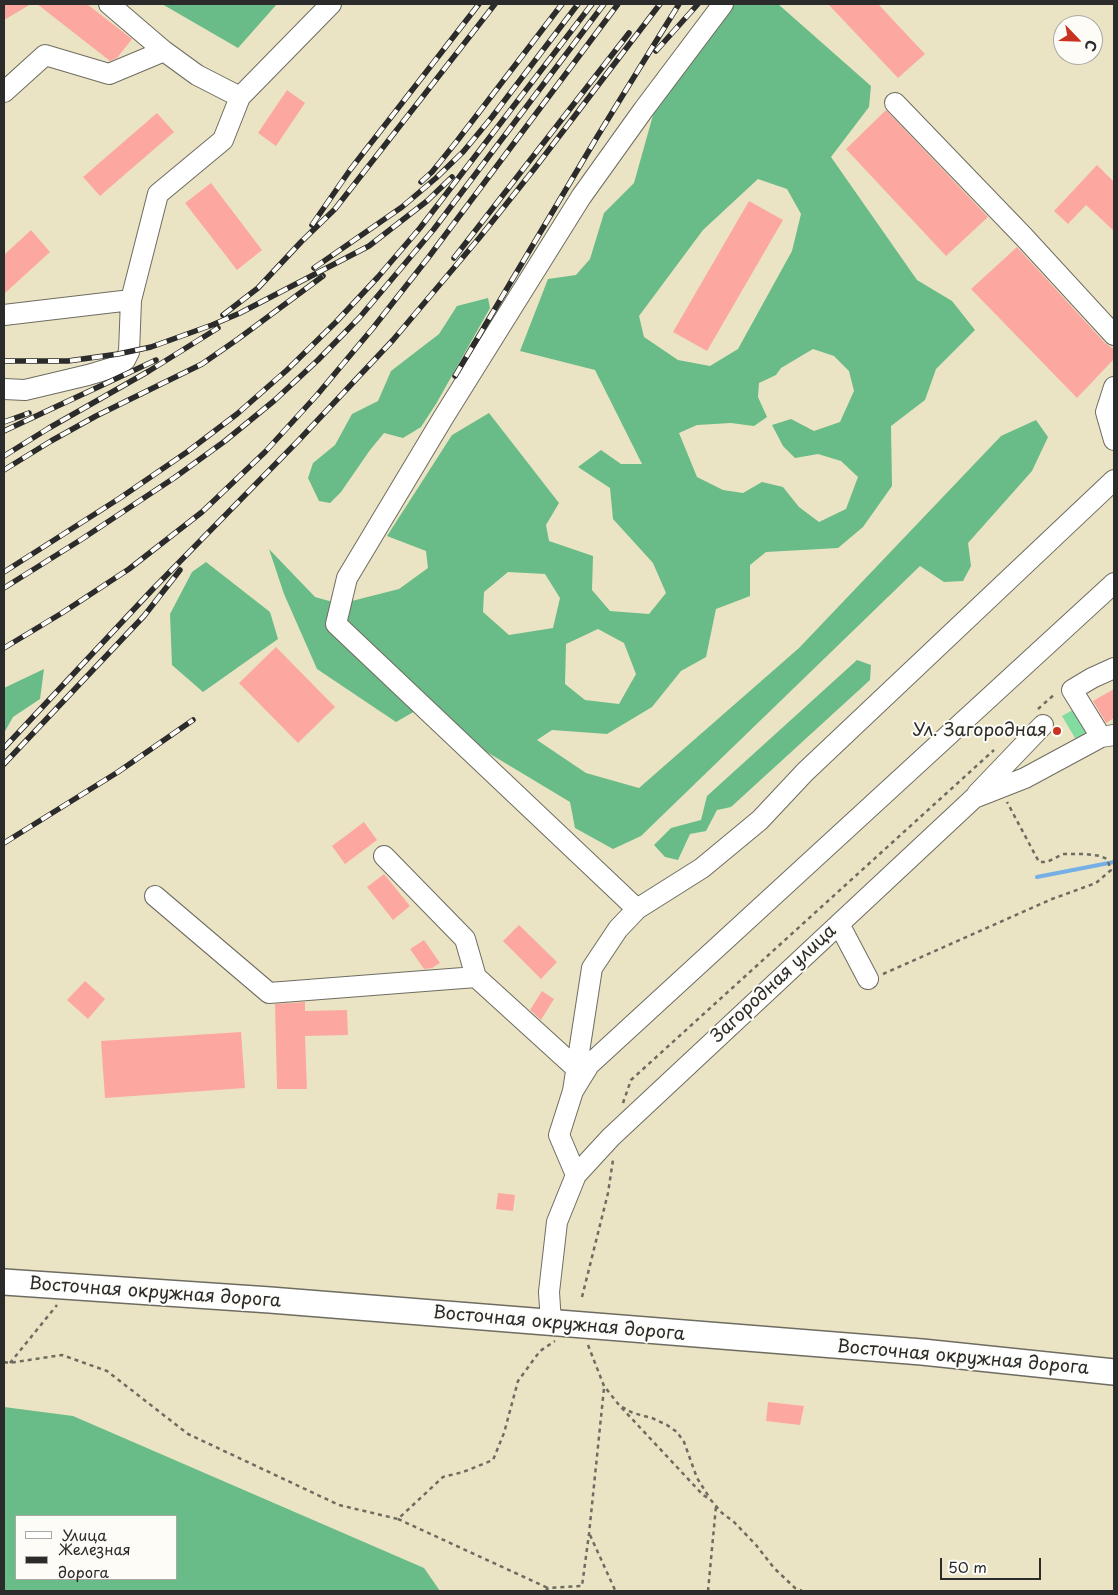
<!DOCTYPE html>
<meta charset="utf-8">
<style>
body{margin:0}
#map{position:relative;width:1118px;height:1595px;overflow:hidden;background:#ebe4c4;font-family:"Playpen Sans",sans-serif}
canvas{display:block}
.frame{position:absolute;inset:0;border:5px solid #2b2b2b;pointer-events:none}
.legend{position:absolute;left:15px;top:1515px;width:162px;height:65px;box-sizing:border-box;background:#fdfcf7;border:1px solid #a9a8a5;margin:0;padding:6px 9px;list-style:none;font-size:15px;color:#2b2b2b}
.legend li{display:flex;align-items:center;gap:10px;height:25px}
.legend b{width:25px;border:1px solid #a9a8a5}
.north{position:absolute;left:1053px;top:15px;width:50px;height:50px;box-sizing:border-box;background:#fdfcf7;border:1px solid #a9a8a5;border-radius:50%;rotate:114deg;font-size:14px;font-weight:700;line-height:20px;text-align:center;color:#2b2b2b}
.north::after{content:'';display:block;margin:auto;width:18px;height:22px;background:#c8321e;clip-path:polygon(50% 0,100% 100%,50% 72%,0 100%)}
.scale{position:absolute;left:940px;top:1558px;width:101px;height:22px;box-sizing:border-box;border:2px solid #2b2b2b;border-top:0;padding-left:6px;font-size:15px;line-height:18px;white-space:nowrap;color:#2b2b2b;-webkit-text-stroke:4px #fdfcf7;paint-order:stroke}
</style>
<div id="map">
<canvas width="1118" height="1595"></canvas>
<div class="frame"></div>
<ul class="legend">
<li><b style="height:6px;background:#fff"></b>Улица</li>
<li><b style="height:6px;background:#2b2b2b"></b>Железная дорога</li>
</ul>
<div class="north">С</div>
<div class="scale">50 m</div>
</div>
<script>
const context = document.querySelector('canvas').getContext('2d');
context.lineJoin = 'round';
function fillPath(path, color) { context.fillStyle = color; context.fill(path, 'evenodd'); }
const toPath = rows => new Path2D(rows.map(r => 'M' + r).join(''));
function stroke(path, color, width, dash) { context.strokeStyle = color; context.lineWidth = width; context.lineCap = dash ? 'butt' : 'round'; context.setLineDash(dash || []); context.stroke(path); }
function drawText(font, color, halo, rows, align = 'center') {
  context.font = font + ' "Playpen Sans",sans-serif'; context.lineWidth = 4; context.setLineDash([]); context.textBaseline = 'middle'; context.strokeStyle = halo; context.fillStyle = color; for (const [text, x, y, turn = 0] of rows) {
    context.save(); context.translate(x, y); context.rotate((+turn || 0) * Math.PI / 180); context.textAlign = isNaN(turn) ? turn : align; if (halo) context.strokeText(text, 0, 0); context.fillText(text, 0, 0); context.restore();
  }
}
const green = toPath([
 [1076,708,1087,727,1084,736,1075,738,1062,716]
]);
const forest = toPath([
 [162,4,277,4,238,48],
 [734,4,778,4,871,86,869,107,831,157,917,280,952,301,975,330,936,369,925,400,891,426,892,486,863,527,838,548,766,552,750,565,750,596,716,609,706,657,681,671,652,707,607,734,552,730,537,740,586,773,639,788,799,648,1001,436,1036,420,1048,437,1032,471,968,543,971,566,963,581,944,582,920,566,641,836,613,849,575,828,570,802,417,710,396,722,317,669,284,594,269,549,315,597,340,604,399,589,428,568,426,551,387,536,452,435,489,413,559,503,546,525,549,541,593,556,592,590,610,611,649,614,666,593,653,563,613,519,610,488,578,467,601,450,621,464,642,464,595,370,520,351,548,279,576,275,590,259,604,213,634,183,655,108],
 [758,179,787,189,801,214,792,251,738,349,710,366,678,360,644,337,639,316,703,230],
 [813,349,834,356,849,371,854,391,840,422,814,431,791,419,772,425,783,446,795,458,818,454,841,461,858,477,846,509,819,522,799,507,783,487,762,482,743,493,723,490,697,477,679,433,697,425,731,423,754,426,767,417,758,397,759,383,776,375,781,368],
 [508,572,545,574,560,598,553,628,509,635,483,612,484,592],
 [598,629,624,643,636,674,619,704,585,700,565,684,566,644],
 [488,298,490,308,436,404,421,427,403,438,384,433,370,450,341,492,330,503,319,501,308,478,313,463,335,445,352,414,378,401,391,371,439,334,457,306],
 [206,562,270,612,278,639,203,692,172,665,170,614,192,572],
 [857,660,871,665,870,680,731,807,717,810,706,831,690,834,678,860,665,857,654,845,671,828,701,820,707,796],
 [44,669,40,699,13,717,4,733,4,688],
 [4,1407,73,1416,424,1568,440,1591,4,1591],
 [176,1516,176,1579,16,1579,16,1516]
]);
const stream = toPath([
 [1037,877,1114,862]
]);
const building = toPath([
 [4,4,31,4,4,20],
 [37,4,87,4,132,39,117,58,110,61],
 [828,4,878,4,925,54,898,78],
 [287,90,305,103,276,146,258,133],
 [886,110,988,217,946,256,846,149],
 [157,113,174,132,100,196,83,177],
 [1097,165,1114,182,1114,231,1086,205,1068,224,1054,211],
 [211,183,262,250,237,270,185,203],
 [749,201,783,220,707,351,673,332],
 [31,230,50,252,4,294,4,255],
 [1017,247,1105,343,1114,349,1114,359,1077,398,971,289],
 [276,647,335,707,298,743,239,683],
 [1114,689,1114,718,1106,723,1093,701],
 [364,822,377,840,345,864,332,846],
 [384,874,410,906,393,920,367,887],
 [519,925,557,962,541,979,503,941],
 [424,940,440,963,432,968,424,969,410,949],
 [85,981,105,999,88,1019,67,1000],
 [542,991,554,999,541,1020,530,1010],
 [305,1002,305,1011,347,1010,348,1035,305,1036,307,1089,277,1089,275,1004],
 [241,1032,245,1088,105,1098,101,1041],
 [498,1193,515,1195,513,1211,496,1209],
 [768,1402,804,1406,800,1425,766,1421]
]);
const path = toPath([
 [1038,709,1056,693],
 [883,974,1052,899,1096,883,1111,870,1107,859,1100,856,1085,854,1063,854,1047,862,1039,862,1007,802],
 [623,1103,631,1080,994,750],
 [582,1297,608,1193,613,1160],
 [588,1345,604,1386,619,1405,703,1495,710,1499,722,1513,734,1522,756,1545,774,1568,795,1588,802,1591],
 [4,1362,9,1363,62,1355,107,1371,188,1434,339,1505,398,1519,443,1477,463,1472,493,1460,504,1433,518,1381,540,1351,555,1341],
 [10,1363,57,1305],
 [622,1407,633,1413,652,1418,667,1425,677,1432,684,1442,697,1478,709,1497],
 [398,1519,548,1588],
 [590,1535,615,1590,618,1591],
 [546,1591,548,1588,582,1586,589,1534,604,1388],
 [708,1591,716,1506]
]);
const minor = toPath([
 [109,4,164,51,197,75,240,97,331,4],
 [4,92,45,55,109,74,164,51],
 [895,103,1024,237,1114,335],
 [4,315,131,300,158,194,223,140,240,97],
 [1114,387,1106,412,1114,440],
 [4,389,25,390,88,375,118,366,125,360,129,352,131,300],
 [1101,737,1072,690,1092,678,1114,668],
 [977,794,1043,725],
 [384,856,465,939,476,977],
 [155,896,269,993,476,977,576,1068],
 [637,909,336,624,347,578,443,418,581,197,644,109,723,4],
 [839,924,868,979],
 [573,1091,592,968,618,929,637,909,702,868,760,820,805,772,1114,480],
 [576,1175,559,1135,573,1091,589,1065,1114,583],
 [551,1323,549,1292,557,1222,576,1175,611,1137,974,798,1025,778,1101,737,1114,735]
]);
const major = toPath([
 [4,1282,270,1300,922,1352,1114,1372]
]);
const rail = toPath([
 [656,51,698,4],
 [421,182,432,172,457,141,562,4],
 [312,225,350,170,479,4],
 [454,258,629,33],
 [314,268,402,207,436,178,463,152,492,117,578,4],
 [223,315,258,288,301,242,335,209,495,4],
 [4,361,68,361,118,354,151,347,212,325,240,313,369,246,427,201,452,177],
 [455,376,597,137,679,4],
 [4,422,29,413],
 [4,431,156,360],
 [4,456,49,428,149,371,218,328],
 [4,470,51,441,96,416,202,364,238,339,323,276],
 [4,572,120,498,187,452,237,414,287,370,336,322,378,277,420,228,592,4],
 [4,588,82,539,174,478,225,441,275,400,318,360,360,317,434,229,604,4],
 [4,648,62,613,129,569,202,512,265,452,317,395,373,328,428,258,618,4],
 [4,748,152,590,299,440,393,340,480,237,535,168,660,4],
 [4,764,144,616,180,570],
 [4,843,118,772,193,720]
]);
const markers = [
 [1057,731,5,"#c8321e"]
];
const poiNames = [
 ["Ул. Загородная",1047,731]
];
const streetNames = [
 ["Загородная улица",774,984,-43],
 ["Восточная окружная дорога",155,1293,4],
 ["Восточная окружная дорога",559,1324,5],
 ["Восточная окружная дорога",963,1358,5]
];
fillPath(green, '#82dba1');
fillPath(forest, '#69bb87');
stroke(stream, '#75afe5', 4);
fillPath(building, '#fca8a1');
stroke(minor, '#6e6c61', 22);
stroke(major, '#6e6c61', 28);
stroke(path, '#6e6c61', 2.5, [4, 4]);
stroke(minor, '#fff', 20);
stroke(major, '#fff', 25);
stroke(rail, '#2b2b2b', 5.5);
stroke(rail, '#fdfcf7', 4, [11]);
for (const [x, y, r, color] of markers) { const dot = new Path2D(); dot.arc(x, y, r, 0, 2 * Math.PI); context.fillStyle = color; context.fill(dot); stroke(dot, '#fdfcf7', 2); }
drawText('18px', '#2b2b2b', '#fdfcf7', poiNames, 'right');
drawText('18px', '#2b2b2b', '#fdfcf7', streetNames);
</script>
